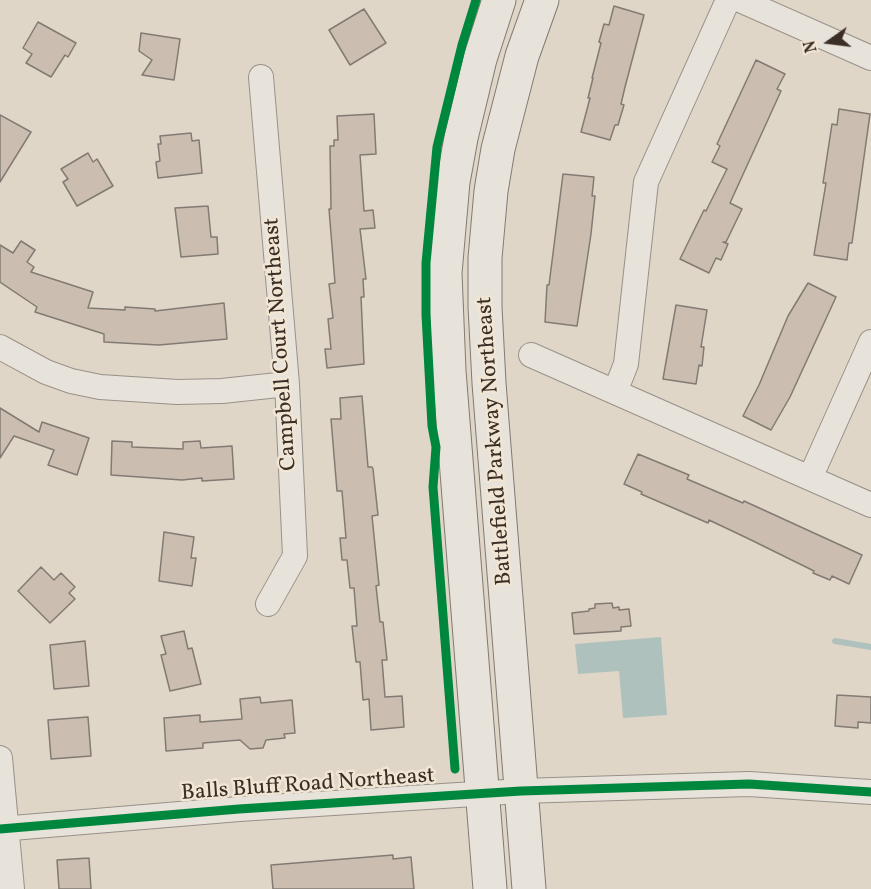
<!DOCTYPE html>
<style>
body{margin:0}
#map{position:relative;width:871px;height:889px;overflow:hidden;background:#e0d6c8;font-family:Vollkorn,serif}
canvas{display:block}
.north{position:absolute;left:799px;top:12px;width:60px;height:60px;-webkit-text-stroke:4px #f1e6d4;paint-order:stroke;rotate:256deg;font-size:16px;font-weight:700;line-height:24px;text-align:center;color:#3b2e27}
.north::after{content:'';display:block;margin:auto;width:21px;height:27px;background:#3b2e27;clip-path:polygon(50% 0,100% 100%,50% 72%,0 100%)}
</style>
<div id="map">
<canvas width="871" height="889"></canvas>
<div class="north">N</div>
</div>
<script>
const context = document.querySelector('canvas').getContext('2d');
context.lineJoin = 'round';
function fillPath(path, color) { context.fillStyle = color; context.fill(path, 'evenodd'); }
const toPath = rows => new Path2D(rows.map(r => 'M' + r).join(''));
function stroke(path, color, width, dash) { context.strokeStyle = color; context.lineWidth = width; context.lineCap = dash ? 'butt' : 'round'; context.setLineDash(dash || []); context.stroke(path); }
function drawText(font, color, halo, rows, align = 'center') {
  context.font = font + ' Vollkorn,serif'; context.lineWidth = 5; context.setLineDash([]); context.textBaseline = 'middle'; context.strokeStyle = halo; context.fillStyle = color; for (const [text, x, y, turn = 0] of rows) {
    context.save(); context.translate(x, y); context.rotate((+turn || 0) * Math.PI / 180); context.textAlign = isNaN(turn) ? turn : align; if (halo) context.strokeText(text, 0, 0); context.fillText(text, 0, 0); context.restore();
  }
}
const water = toPath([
 [661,637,667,715,623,718,619,671,578,674,575,644]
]);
const stream = toPath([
 [835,641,871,647]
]);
const building = toPath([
 [614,6,644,15,625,87,621,104,624,105,618,125,615,125,610,140,581,132,590,98,588,98,593,78,592,78,601,43,599,42,604,24,609,25,614,6],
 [364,9,386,43,350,65,329,30,364,9],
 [38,22,76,43,68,57,65,55,51,77,26,63,32,54,23,48,38,22],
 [141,33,180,39,174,80,142,75,152,60,139,51,141,33],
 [756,60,785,74,777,89,781,91,730,203,742,209,726,242,723,242,728,244,721,260,716,258,709,273,680,259,704,210,706,211,727,169,712,162,720,146,717,144,756,60],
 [839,109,870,114,852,243,849,243,847,260,814,255,826,183,823,183,832,124,837,125,839,109],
 [374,114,376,154,360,155,364,211,373,210,375,228,360,229,366,279,363,279,364,297,361,297,364,364,327,368,325,349,331,349,328,319,333,318,329,284,335,283,329,209,331,209,330,146,334,146,334,140,338,140,337,116,374,114],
 [0,115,31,132,0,182,0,115],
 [191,133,192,141,199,140,202,173,158,178,156,162,160,161,158,144,161,144,160,136,191,133],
 [88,153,93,162,97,159,113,186,77,206,63,182,68,179,61,169,88,153],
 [563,174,594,177,592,196,595,196,591,234,577,326,545,322,547,285,549,285,563,174],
 [208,206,211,237,217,237,218,254,181,257,175,208,208,206],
 [21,241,35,250,27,262,34,267,31,272,93,292,88,308,125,310,125,307,155,309,155,311,224,303,227,339,159,345,104,342,104,334,35,312,37,307,0,282,0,245,13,253,21,241],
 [808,283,836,297,790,397,771,430,743,416,759,385,788,316,808,283],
 [676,305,707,310,701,347,704,347,702,366,699,365,696,384,663,379,676,305],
 [362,396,368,467,372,467,373,469,378,515,372,516,379,585,376,586,380,622,383,622,387,660,382,660,385,697,402,696,404,727,371,730,369,699,363,700,360,662,356,662,352,626,357,626,354,588,350,588,347,560,342,560,340,538,346,538,342,491,337,491,331,419,341,419,340,398,362,396],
 [0,408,39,432,42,422,89,438,77,475,48,465,54,450,14,436,0,458,0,408],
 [112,441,132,442,132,447,183,449,183,442,200,441,201,448,232,446,234,479,202,481,202,478,182,480,111,475,112,441],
 [638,454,689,475,687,479,743,503,744,501,862,555,849,584,832,576,830,580,813,573,814,571,747,538,709,520,708,523,641,494,642,492,624,484,638,454],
 [164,532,194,537,191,558,196,558,192,586,159,581,164,532],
 [41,567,54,580,61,573,75,587,69,593,75,599,50,623,18,591,41,567],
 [612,603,613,608,619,607,619,610,629,609,631,626,621,627,621,631,574,634,572,613,589,611,589,609,595,608,595,604,612,603],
 [184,631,188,649,192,648,201,684,170,691,161,655,166,654,161,636,184,631],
 [85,641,89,686,54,689,50,645,85,641],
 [837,695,871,697,871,723,858,722,858,728,835,726,837,695],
 [260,697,261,703,292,700,295,733,284,734,285,738,266,740,263,748,250,749,240,740,203,743,203,748,166,751,164,718,200,715,200,722,242,719,240,699,260,697],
 [88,717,91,756,51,759,48,720,88,717],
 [393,855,393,859,411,857,414,889,273,889,271,865,393,855],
 [89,858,91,889,59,889,57,860,89,858]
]);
const street = toPath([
 [740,0,871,58],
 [261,77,287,384,295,556,268,604],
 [0,347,46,372,71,381,100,387,177,392,222,391,287,384],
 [531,355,871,505],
 [615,392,626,364,646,182,728,0],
 [810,478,871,342],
 [0,758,12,889],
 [0,829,239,809,521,791,749,784,871,792]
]);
const secondary = toPath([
 [490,889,449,371,445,273,453,182,461,138,480,59,499,0],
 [529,889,489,383,485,307,485,258,491,191,498,149,522,56,542,0]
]);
const cycleway = toPath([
 [455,769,433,487,436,447,432,426,426,315,426,263,437,147,462,45,476,0],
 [0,829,239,809,521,791,749,784,871,792]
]);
const streetNames = [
 ["Campbell Court Northeast",282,344,-94],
 ["Battlefield Parkway Northeast",496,441,-94],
 ["Balls Bluff Road Northeast",308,786,-4]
];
fillPath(water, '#aec1bd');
stroke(stream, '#aec1bd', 6);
fillPath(building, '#cbbdb0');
stroke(building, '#827b73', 1.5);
stroke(street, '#989189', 26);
stroke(secondary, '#827b73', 35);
stroke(street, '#e7e2da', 24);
stroke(secondary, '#e7e2da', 33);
stroke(cycleway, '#00873e', 9);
drawText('22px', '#3b2e27', '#f1e6d4', streetNames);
</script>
